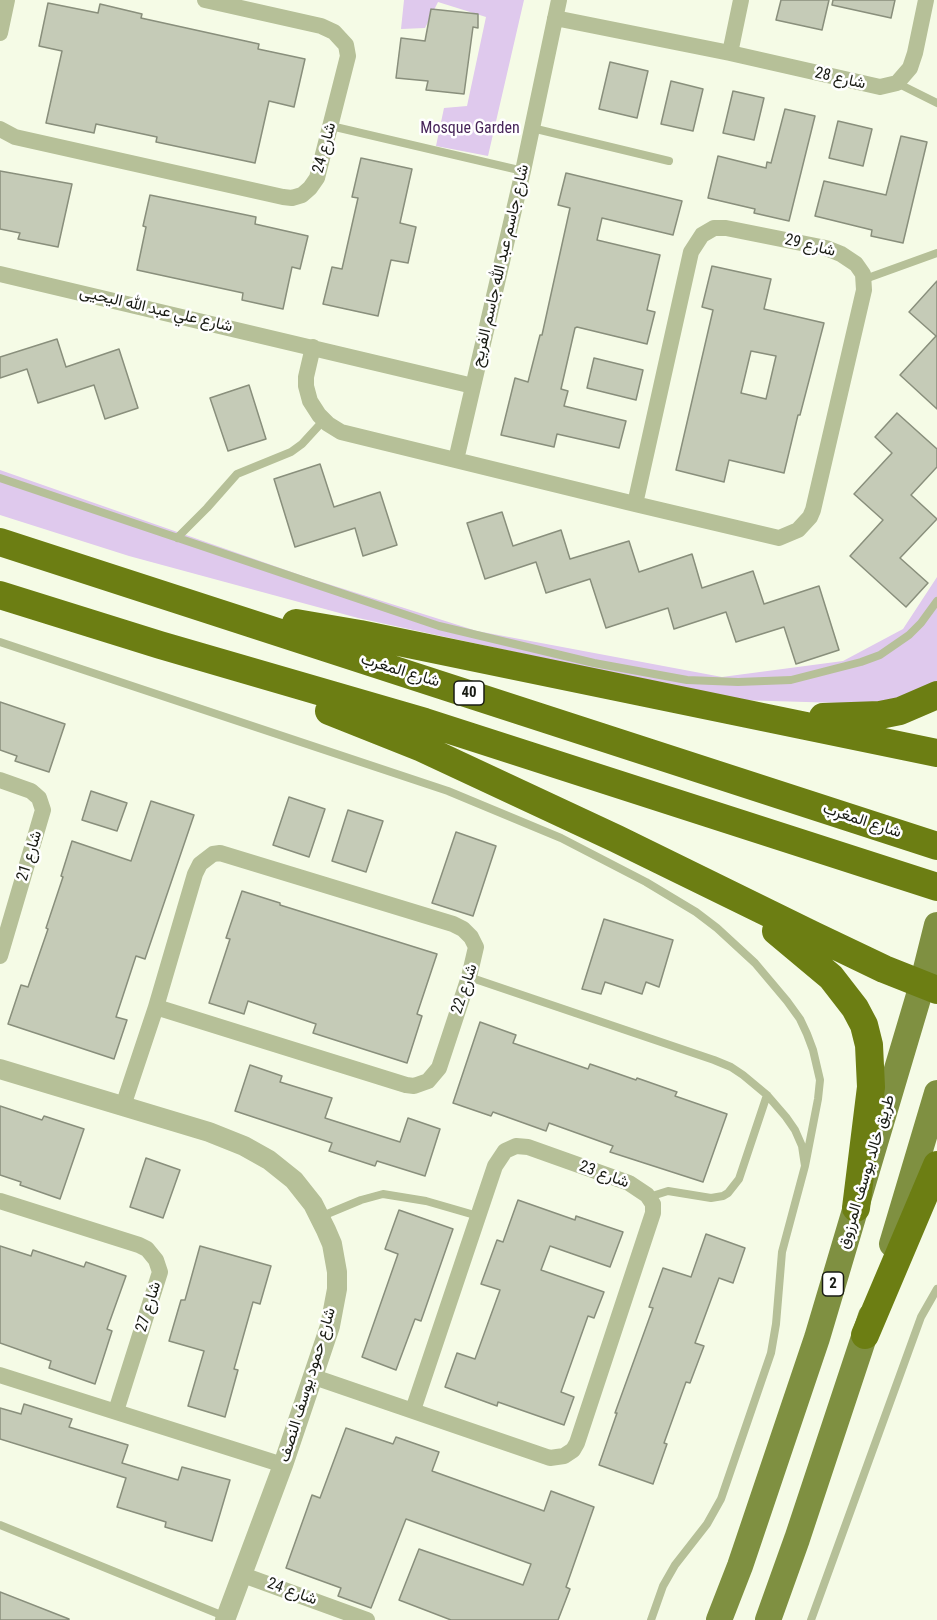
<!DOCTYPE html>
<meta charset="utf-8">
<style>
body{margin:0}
canvas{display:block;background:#f5fbe6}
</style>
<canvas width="937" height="1620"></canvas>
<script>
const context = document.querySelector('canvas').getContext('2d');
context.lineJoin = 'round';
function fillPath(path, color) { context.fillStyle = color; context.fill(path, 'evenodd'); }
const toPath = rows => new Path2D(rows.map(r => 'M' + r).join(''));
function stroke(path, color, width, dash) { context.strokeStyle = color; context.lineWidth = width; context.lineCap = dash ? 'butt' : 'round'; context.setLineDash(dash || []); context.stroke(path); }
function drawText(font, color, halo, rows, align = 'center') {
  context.font = font + ' "Roboto Condensed",Vazirmatn,sans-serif'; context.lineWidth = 5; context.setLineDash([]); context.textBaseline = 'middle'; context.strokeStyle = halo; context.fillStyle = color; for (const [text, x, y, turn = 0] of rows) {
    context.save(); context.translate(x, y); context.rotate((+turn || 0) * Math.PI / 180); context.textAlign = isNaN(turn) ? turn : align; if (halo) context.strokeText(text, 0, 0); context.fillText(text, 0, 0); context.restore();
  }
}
const green = toPath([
 [404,0,524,0,488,156,436,146,444,108,467,106,486,17,438,2,425,28,401,29],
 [0,470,306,577,477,631,722,677,843,661,903,629,937,577,937,686,911,705,736,700,358,618,129,556,0,515]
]);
const building = toPath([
 [781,0,829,0,822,30,776,20,781,0],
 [833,0,895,0,891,18,832,5,833,0],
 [48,3,98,13,100,4,142,14,141,18,259,44,258,49,305,59,294,107,269,101,255,163,156,142,157,137,96,124,94,133,46,123,62,51,39,46,48,3],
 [431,9,478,14,478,28,473,27,464,94,426,90,428,81,396,78,401,38,425,41,431,9],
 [610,62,648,71,637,118,599,109,610,62],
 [671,81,703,89,693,131,661,124,671,81],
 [733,91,764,98,754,140,723,133,733,91],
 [785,109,815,116,789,221,754,213,755,209,708,198,718,156,766,168,767,162,771,163,785,109],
 [838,121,872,129,863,166,829,158,838,121],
 [901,136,927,142,903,243,871,236,872,230,815,216,824,181,886,195,901,136],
 [361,158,412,169,400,223,416,227,408,263,391,260,378,316,323,304,332,267,342,269,358,198,352,197,361,158],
 [0,171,72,184,58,247,18,239,20,233,0,229,0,171],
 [566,173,682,201,673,235,602,218,597,240,660,255,647,310,655,312,647,344,577,327,575,328,561,389,568,391,564,406,626,421,619,448,557,434,554,447,501,435,515,378,528,382,540,335,542,335,570,208,558,205,566,173],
 [150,195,256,217,255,224,308,236,300,269,292,267,283,309,242,300,243,293,137,270,146,227,143,226,150,195],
 [712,266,771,279,764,309,824,323,800,415,798,415,784,473,729,460,724,482,676,470,713,310,702,307,712,266],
 [751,351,776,356,766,399,741,393,751,351],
 [937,281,937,409,900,375,936,336,909,312,937,281],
 [57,339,66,367,119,349,138,408,105,419,94,385,38,403,27,369,0,378,0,357,57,339],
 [594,358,643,370,636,400,587,388,594,358],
 [249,385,266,439,228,451,210,398,249,385],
 [897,413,937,449,937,467,911,495,937,519,900,558,928,583,906,607,850,556,883,520,854,494,892,453,875,437,897,413],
 [320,464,334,507,380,492,397,545,363,556,355,528,295,547,274,479,320,464],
 [502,512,513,546,561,530,570,559,629,541,639,572,692,554,702,588,753,571,764,604,819,586,839,650,796,664,784,627,736,642,726,612,674,629,668,608,606,628,590,579,546,593,536,562,485,579,467,523,502,512],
 [0,702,65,724,49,772,15,761,17,756,0,750,0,702],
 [91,791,127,803,117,831,82,820,91,791],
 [289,797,325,809,309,857,273,845,289,797],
 [151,801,194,815,145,959,136,956,116,1017,127,1020,114,1059,8,1024,21,985,28,987,48,929,46,928,63,877,61,876,72,841,131,861,151,801],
 [348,810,383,821,366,872,332,861,348,810],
 [456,832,496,846,473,916,432,903,456,832],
 [242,891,280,903,280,905,437,954,417,1014,422,1016,407,1063,313,1033,316,1024,248,1001,244,1014,209,1003,230,939,226,938,242,891],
 [604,919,673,940,659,987,646,982,642,994,605,982,601,994,582,989,604,919],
 [480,1022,516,1035,513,1043,588,1069,590,1064,636,1080,637,1078,677,1092,675,1096,727,1114,703,1182,610,1152,613,1146,549,1123,546,1131,493,1112,491,1116,453,1103,480,1022],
 [250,1065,282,1076,280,1082,332,1098,325,1118,400,1142,408,1118,440,1129,425,1176,377,1161,375,1166,329,1151,332,1143,235,1111,250,1065],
 [0,1106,42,1120,44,1116,84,1129,60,1199,20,1185,21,1182,0,1175,0,1106],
 [146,1158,180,1170,163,1218,130,1207,146,1158],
 [518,1200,575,1220,576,1216,623,1232,610,1267,550,1246,541,1270,604,1292,594,1318,588,1316,561,1392,574,1397,564,1425,498,1402,497,1406,445,1387,457,1353,475,1359,500,1290,481,1284,497,1240,503,1242,518,1200],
 [399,1210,453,1229,421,1321,415,1319,396,1370,362,1357,398,1254,385,1249,399,1210],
 [706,1234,745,1248,733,1283,719,1278,695,1343,704,1346,690,1383,686,1382,664,1443,667,1444,653,1484,599,1465,617,1413,615,1413,653,1308,649,1307,663,1268,691,1277,706,1234],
 [0,1246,31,1256,33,1250,84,1267,86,1262,126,1276,107,1329,112,1331,95,1384,49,1368,51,1361,0,1343,0,1246],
 [200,1246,271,1266,260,1304,253,1302,234,1369,238,1370,225,1417,188,1406,204,1351,169,1341,181,1300,185,1300,200,1246],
 [24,1404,72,1419,69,1427,128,1445,122,1463,178,1480,182,1467,230,1480,212,1541,165,1527,166,1522,117,1507,126,1478,0,1439,0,1408,21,1414,24,1404],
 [346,1428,393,1444,396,1437,439,1452,432,1471,544,1511,551,1491,594,1507,566,1587,570,1589,558,1620,451,1620,399,1600,419,1549,523,1585,531,1564,406,1519,371,1608,338,1596,341,1588,286,1568,312,1495,320,1498,346,1428],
 [0,1592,69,1619,69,1620,0,1620,0,1592]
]);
const service = toPath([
 [897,83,937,103],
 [331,126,523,171],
 [532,128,669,161],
 [865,279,937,253],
 [0,478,439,626,594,663,687,680,738,682,791,680,861,662,880,655,909,635,921,623,937,601],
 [177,538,207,508,237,474,291,452,302,444,324,420],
 [0,642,448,791,561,838,646,882,696,912,717,928,755,963,787,1001,800,1019,807,1034,813,1050,820,1080,818,1099,805,1166],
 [469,977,714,1060,731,1067,743,1075,767,1095,786,1117,795,1130,802,1146,805,1166,782,1252,776,1324,771,1353,721,1499,707,1524,675,1565,663,1586,651,1620],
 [649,1197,668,1191,711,1198,723,1196,728,1193,739,1179,767,1095],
 [320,1217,361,1200,383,1194,426,1201,478,1216],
 [0,1525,226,1617],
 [811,1620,921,1317,937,1289]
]);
const minor = toPath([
 [555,18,730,53,880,87,897,83,910,68,915,53,926,0],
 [0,33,7,0],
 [730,53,741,0],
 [0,129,15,137,283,197,292,198,302,195,310,188,317,178,348,56,346,45,334,32,321,26,205,0],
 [0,274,473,386],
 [313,347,306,377,306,386,310,401,319,415,328,424,341,432,635,504,779,538,798,530,810,517,813,510,864,290,863,274,856,264,841,254,826,248,726,228,714,228,702,235,691,252,635,504],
 [456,460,523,171,559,0],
 [0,780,31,791,39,798,43,810,0,956],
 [123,1106,156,1007,195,874,200,864,213,854,220,853,453,924,463,929,471,937,476,947,469,977,439,1068,428,1081,414,1086,406,1085,156,1007],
 [0,1201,139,1245,147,1249,156,1260,160,1272,116,1411],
 [0,1375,283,1465],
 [314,1377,550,1458,564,1456,573,1450,577,1443,653,1213,653,1204,647,1195,629,1183,528,1147,516,1146,505,1151,495,1166,413,1410],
 [243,1575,367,1620]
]);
const tertiary = toPath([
 [0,1069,209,1132,244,1146,269,1160,294,1180,313,1204,326,1230,332,1244,337,1272,337,1289,330,1326,283,1465,225,1620]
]);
const primary = toPath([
 [892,1244,937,1093],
 [719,1620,740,1566,817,1338,922,985,937,925],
 [768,1620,797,1539,871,1316]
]);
const motorway = toPath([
 [0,542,937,846],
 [0,595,160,645,425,722,937,887],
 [296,623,360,634,937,753],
 [329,711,422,748,617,839,813,935,884,969,937,990],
 [823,717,880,715,900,711,937,695],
 [776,931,831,977,855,1008,864,1025,869,1045,871,1087,856,1208],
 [865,1335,937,1165]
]);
const shields = [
 [469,693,30],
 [833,1284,21]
];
const shieldNames = [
 ["40",469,693],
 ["2",833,1284]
];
const streetNames = [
 ["شارع 28",840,79,13],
 ["شارع 24",325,148,-75],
 ["شارع 29",810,246,14],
 ["شارع جاسم عبد الله جاسم الفريح",501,266,-77],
 ["شارع علي عبد الله اليحيى",156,310,13],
 ["شارع المغرب",400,671,17],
 ["شارع المغرب",862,821,18],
 ["شارع 21",30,856,-73],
 ["شارع 22",465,989,-72],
 ["طريق خالد يوسف المرزوق",867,1172,-73],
 ["شارع 23",604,1175,20],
 ["شارع 27",149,1307,-73],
 ["شارع حمود يوسف النصف",308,1385,-73],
 ["شارع 24",292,1592,20]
];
const parkNames = [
 ["Mosque Garden",470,129]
];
fillPath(green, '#dfc9ed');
fillPath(building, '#c5cbb7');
stroke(building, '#898f7c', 1.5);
stroke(service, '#b6c098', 8);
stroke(minor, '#b6c098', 16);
stroke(tertiary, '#b6c098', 20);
stroke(primary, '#7f9041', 26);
stroke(motorway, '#6c7e13', 28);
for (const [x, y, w] of shields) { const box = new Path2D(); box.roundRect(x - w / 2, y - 12, w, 24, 4.5); context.fillStyle = '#fff'; context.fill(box); stroke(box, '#191b14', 1.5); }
drawText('bold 15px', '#191b14', null, shieldNames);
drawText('16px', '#191b14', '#fff', streetNames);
drawText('16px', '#472559', '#fff', parkNames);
</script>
